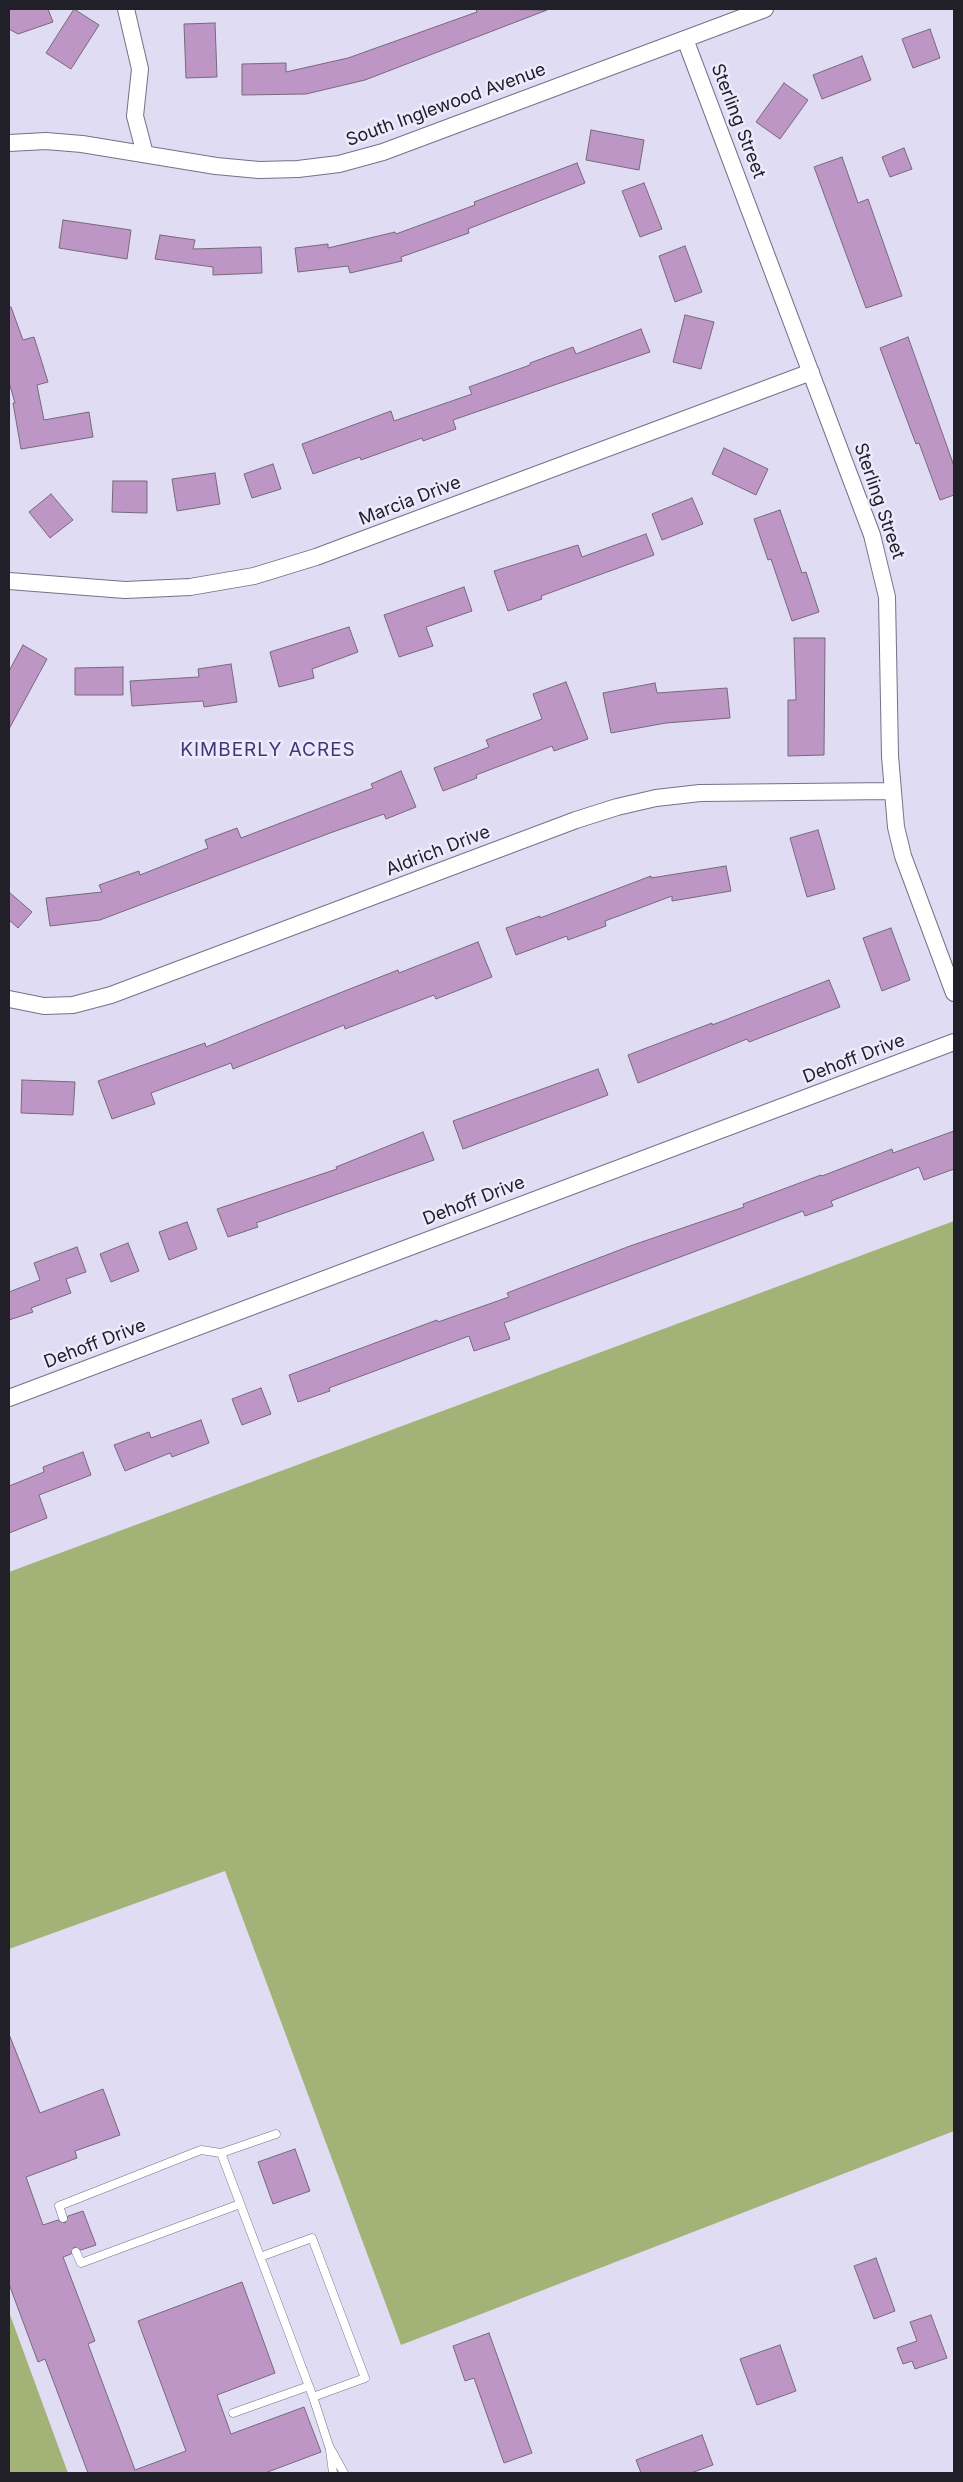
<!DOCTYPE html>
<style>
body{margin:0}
#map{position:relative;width:963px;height:2482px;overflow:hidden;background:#dfdcf3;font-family:Inter,sans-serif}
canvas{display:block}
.frame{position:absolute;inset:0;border:10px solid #212028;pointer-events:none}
</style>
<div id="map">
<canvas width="963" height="2482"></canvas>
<div class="frame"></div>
</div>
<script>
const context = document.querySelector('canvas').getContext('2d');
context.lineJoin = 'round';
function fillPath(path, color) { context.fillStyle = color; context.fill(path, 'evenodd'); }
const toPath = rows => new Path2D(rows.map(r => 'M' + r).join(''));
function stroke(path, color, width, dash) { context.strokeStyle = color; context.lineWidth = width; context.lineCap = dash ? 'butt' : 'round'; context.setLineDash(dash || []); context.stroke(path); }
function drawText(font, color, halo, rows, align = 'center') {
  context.font = font + ' Inter,sans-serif'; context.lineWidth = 5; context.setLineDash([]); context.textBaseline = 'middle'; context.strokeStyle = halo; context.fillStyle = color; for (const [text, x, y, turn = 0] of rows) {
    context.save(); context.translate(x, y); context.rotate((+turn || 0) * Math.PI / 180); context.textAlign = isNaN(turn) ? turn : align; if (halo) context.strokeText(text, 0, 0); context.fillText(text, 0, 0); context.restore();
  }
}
const forest = toPath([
 [954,1221,954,2131,401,2345,225,1871,9,1949,9,1572],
 [9,2312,68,2473,9,2473]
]);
const building = toPath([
 [9,9,48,9,53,22,18,34,9,29,9,9],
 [74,9,99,25,71,69,46,53,74,9],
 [476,9,547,10,365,80,306,94,242,95,242,64,286,63,286,72,348,58,477,12,476,9],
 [215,23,217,77,186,78,184,24,215,23],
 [930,29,940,58,913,68,902,39,930,29],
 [862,56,871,80,822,99,813,75,862,56],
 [784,83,808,100,780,139,756,122,784,83],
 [591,130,644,140,639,170,586,160,591,130],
 [904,148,912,169,890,177,882,157,904,148],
 [842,157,858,203,868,199,902,296,866,308,814,167,842,157],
 [577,163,585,183,468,229,469,233,401,257,402,261,350,273,348,266,298,272,295,248,328,244,328,248,395,232,396,234,475,205,474,202,577,163],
 [644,183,662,229,640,237,622,191,644,183],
 [63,220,131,230,127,259,59,248,63,220],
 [160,235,195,240,193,249,261,247,262,273,213,275,213,267,155,259,160,235],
 [685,246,702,292,675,302,659,256,685,246],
 [9,307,11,307,23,340,34,337,48,382,37,385,44,420,89,412,93,437,21,449,13,403,15,403,9,382,9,307],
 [685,315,714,322,701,369,673,362,685,315],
 [641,329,650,352,453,420,456,429,423,441,422,438,361,460,360,457,313,474,302,444,391,411,394,421,472,394,469,387,530,365,530,363,573,347,576,354,641,329],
 [908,337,954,466,954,495,940,500,919,443,916,444,880,348,908,337],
 [724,448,768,469,756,495,712,474,724,448],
 [273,464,281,489,252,498,244,474,273,464],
 [215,473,220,504,177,511,172,479,215,473],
 [113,481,147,481,147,513,112,512,113,481],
 [51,494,73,520,50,538,29,512,51,494],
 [692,498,703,524,662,540,652,514,692,498],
 [780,510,802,573,806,572,819,612,792,621,771,559,768,560,754,519,780,510],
 [646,534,654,555,541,596,542,599,508,611,494,571,578,545,582,557,646,534],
 [464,587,472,611,426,627,433,646,399,657,384,615,464,587],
 [349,627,358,652,312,669,314,678,279,687,270,652,349,627],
 [794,638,825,638,824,755,788,756,788,700,796,700,794,638],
 [23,645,47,659,9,729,9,671,23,645],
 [231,664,237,702,204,707,203,701,132,706,130,681,199,677,198,669,231,664],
 [123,667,123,695,75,695,75,668,123,667],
 [566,682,588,739,554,751,552,746,476,775,477,778,443,791,434,768,489,747,486,740,542,719,533,694,566,682],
 [655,683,657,693,727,688,730,718,666,723,611,733,603,693,655,683],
 [401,771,416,807,386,819,384,814,330,833,100,920,50,926,46,898,102,892,99,885,139,871,140,875,208,848,205,840,237,828,241,838,373,788,371,784,401,771],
 [818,830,835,889,807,897,790,838,818,830],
 [726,866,731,891,672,901,672,896,605,921,606,926,568,940,567,936,516,955,506,928,540,916,540,918,651,876,651,878,726,866],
 [9,892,32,912,18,928,9,920,9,892],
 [891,928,910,980,882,991,863,938,891,928],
 [478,942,492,977,436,999,434,995,345,1029,344,1025,233,1069,231,1063,151,1093,155,1104,112,1119,98,1081,205,1043,206,1047,332,996,398,970,399,973,478,942],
 [829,980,840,1007,749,1042,747,1039,638,1083,628,1055,712,1023,712,1025,829,980],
 [598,1069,608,1095,463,1149,453,1121,598,1069],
 [22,1080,75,1082,73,1115,21,1113,22,1080],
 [954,1131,954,1169,924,1180,919,1167,831,1201,833,1206,805,1216,803,1211,504,1323,510,1339,474,1351,469,1336,329,1388,330,1391,298,1402,289,1375,437,1320,438,1322,509,1297,507,1293,630,1246,744,1207,743,1204,821,1175,822,1176,892,1149,893,1153,954,1131],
 [423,1132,434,1160,256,1223,258,1227,228,1237,217,1209,337,1169,336,1167,423,1132],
 [187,1222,197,1249,169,1260,159,1232,187,1222],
 [128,1243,139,1271,111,1282,100,1254,128,1243],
 [77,1247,86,1272,66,1279,71,1293,31,1308,33,1312,9,1320,9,1292,40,1280,34,1263,77,1247],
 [261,1388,271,1414,242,1425,232,1399,261,1388],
 [201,1420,209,1443,172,1457,170,1453,125,1471,114,1445,149,1432,151,1438,201,1420],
 [83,1452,91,1475,39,1495,47,1518,9,1533,9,1486,44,1472,43,1467,83,1452],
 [9,2034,40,2113,103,2089,120,2135,75,2151,77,2158,26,2177,43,2225,58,2220,65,2223,68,2216,83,2211,96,2245,81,2250,74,2247,71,2254,63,2257,95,2341,88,2344,135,2470,186,2451,138,2321,242,2282,275,2373,217,2395,231,2434,304,2407,321,2452,265,2473,88,2473,45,2359,38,2362,9,2284,9,2034],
 [295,2149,310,2191,273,2204,258,2162,295,2149],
 [876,2258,895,2311,874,2319,854,2266,876,2258],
 [931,2315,947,2358,915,2369,912,2361,903,2364,897,2348,917,2341,910,2322,931,2315],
 [489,2333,532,2453,504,2463,474,2378,465,2381,453,2346,489,2333],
 [780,2345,796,2391,757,2405,740,2359,780,2345],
 [702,2435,713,2465,691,2473,641,2473,636,2460,702,2435]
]);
const service = toPath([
 [221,2153,276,2134],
 [63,2218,59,2206,201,2150,221,2153,313,2397,329,2446,344,2473],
 [76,2252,81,2263,240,2204],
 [260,2257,312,2238,365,2378,313,2397],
 [233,2413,309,2386],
 [330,2450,333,2473]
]);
const minor = toPath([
 [126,9,140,69,135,116,145,154],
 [685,39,872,535,887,597,890,756,896,827,903,856,954,993],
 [9,143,46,141,82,144,216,166,259,170,298,169,339,164,383,152,765,9],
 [9,581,125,590,190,587,254,576,316,557,811,372],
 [9,999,44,1006,73,1005,111,995,576,820,617,807,656,798,700,793,893,791],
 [9,1398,954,1042]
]);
const streetNames = [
 ["South Inglewood Avenue",446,105,-20],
 ["Sterling Street",738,121,69],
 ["Marcia Drive",410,501,-21],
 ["Sterling Street",879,501,71],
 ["Aldrich Drive",438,851,-21],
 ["Dehoff Drive",854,1059,-21],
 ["Dehoff Drive",474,1201,-21],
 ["Dehoff Drive",95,1344,-21]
];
const neighbourhoodNames = [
 ["KIMBERLY ACRES",268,750]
];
fillPath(forest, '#a3b277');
fillPath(building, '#bd96c6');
stroke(building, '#77697a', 1);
stroke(service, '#757287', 9);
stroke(minor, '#757287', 18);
stroke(service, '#fff', 8);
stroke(minor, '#fff', 16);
drawText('18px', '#212028', '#eceafc', streetNames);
context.letterSpacing = '1px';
drawText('19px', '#453773', '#eceafc', neighbourhoodNames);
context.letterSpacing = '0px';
</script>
